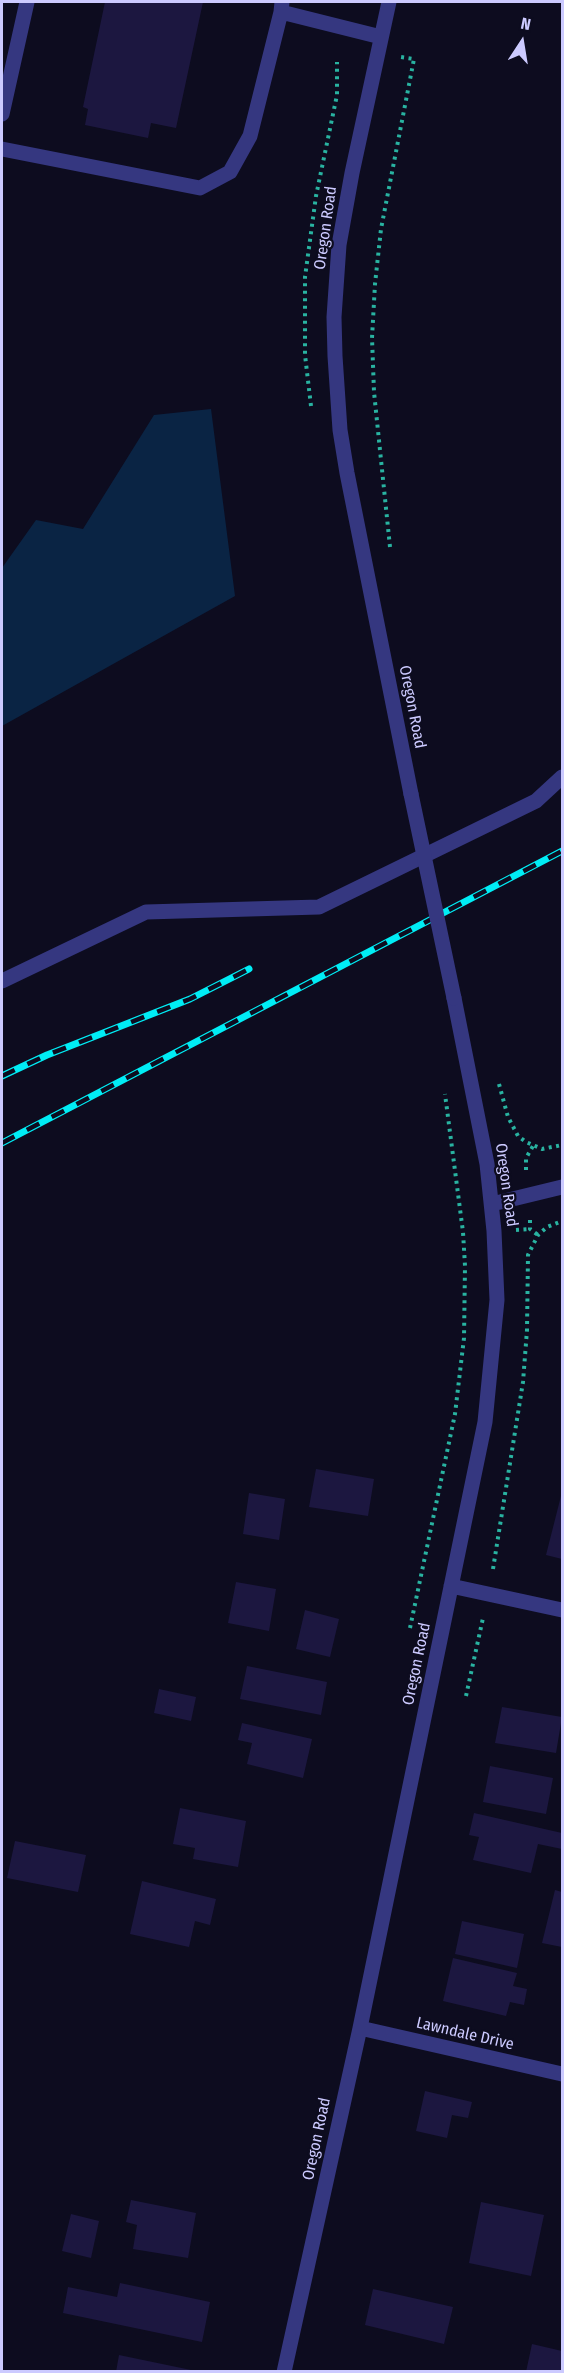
<!DOCTYPE html>
<style>
body{margin:0}
#map{position:relative;width:564px;height:2373px;overflow:hidden;background:#0d0c1f;font-family:"Fira Sans Condensed",sans-serif}
canvas{display:block}
.frame{position:absolute;inset:0;border:3px solid #cccaff;pointer-events:none}
.north{position:absolute;left:492px;top:12px;width:60px;height:60px;-webkit-text-stroke:4px #0d0c1f;paint-order:stroke;rotate:12deg;font-size:16px;font-weight:700;line-height:24px;text-align:center;color:#cccaff}
.north::after{content:'';display:block;margin:auto;width:21px;height:27px;background:#cccaff;clip-path:polygon(50% 0,100% 100%,50% 72%,0 100%)}
</style>
<div id="map">
<canvas width="564" height="2373"></canvas>
<div class="frame"></div>
<div class="north">N</div>
</div>
<script>
const context = document.querySelector('canvas').getContext('2d');
context.lineJoin = 'round';
function fillPath(path, color) { context.fillStyle = color; context.fill(path, 'evenodd'); }
const toPath = rows => new Path2D(rows.map(r => 'M' + r).join(''));
function stroke(path, color, width, dash) { context.strokeStyle = color; context.lineWidth = width; context.lineCap = dash ? 'butt' : 'round'; context.setLineDash(dash || []); context.stroke(path); }
function drawText(font, color, halo, rows, align = 'center') {
  context.font = font + ' "Fira Sans Condensed",sans-serif'; context.lineWidth = 4.5; context.setLineDash([]); context.textBaseline = 'middle'; context.strokeStyle = halo; context.fillStyle = color; for (const [text, x, y, turn = 0] of rows) {
    context.save(); context.translate(x, y); context.rotate((+turn || 0) * Math.PI / 180); context.textAlign = isNaN(turn) ? turn : align; if (halo) context.strokeText(text, 0, 0); context.fillText(text, 0, 0); context.restore();
  }
}
const water = toPath([
 [211,409,235,596,2,726,2,568,36,520,83,529,154,415]
]);
const building = toPath([
 [105,2,203,2,176,128,151,123,148,138,85,125,88,109,83,107],
 [316,1469,374,1479,368,1516,309,1507],
 [562,1492,562,1559,546,1555],
 [249,1493,285,1499,279,1540,243,1534],
 [236,1582,276,1589,269,1631,228,1623],
 [305,1610,339,1619,330,1657,296,1649],
 [247,1666,327,1682,321,1715,240,1699],
 [159,1689,196,1697,191,1721,154,1713],
 [502,1707,562,1717,556,1753,495,1743],
 [242,1723,312,1739,303,1778,247,1764,252,1743,238,1740],
 [490,1766,553,1778,546,1814,483,1802],
 [180,1808,246,1821,238,1867,193,1859,195,1848,173,1844],
 [474,1813,562,1833,562,1849,538,1844,531,1873,473,1860,479,1837,469,1835],
 [15,1841,86,1855,78,1892,7,1878],
 [142,1881,216,1899,210,1925,195,1921,189,1947,130,1934],
 [555,1890,562,1892,562,1947,542,1943],
 [462,1921,524,1934,517,1968,455,1954],
 [453,1958,517,1973,513,1986,527,1989,524,2005,510,2002,506,2016,443,2001],
 [425,2091,472,2102,468,2118,452,2115,447,2138,416,2131],
 [131,2200,196,2213,188,2258,133,2249,137,2225,126,2222],
 [481,2202,544,2215,531,2276,469,2263],
 [71,2214,99,2221,91,2258,62,2251],
 [120,2283,210,2302,202,2342,63,2313,68,2287,117,2297],
 [373,2289,453,2307,444,2344,365,2325],
 [532,2344,562,2351,562,2372,526,2372],
 [119,2355,191,2370,191,2372,116,2372]
]);
const path = toPath([
 [311,406,305,355,305,277,316,196,337,95,337,62],
 [390,547,374,392,372,338,375,284,381,229,414,59,401,57],
 [499,1084,508,1117,518,1136,526,1142,542,1149,562,1145],
 [526,1170,526,1158,533,1146],
 [530,1220,530,1229,538,1235],
 [516,1230,530,1229],
 [493,1569,523,1382,527,1330,528,1255,538,1235,547,1227,562,1221],
 [410,1628,455,1414,464,1338,465,1266,463,1232,445,1094],
 [466,1696,483,1618]
]);
const minor = toPath([
 [282,2,281,12,381,37],
 [389,2,352,173,339,245,334,317,335,356,340,430,347,473,411,794],
 [2,114,27,2],
 [2,149,200,188,230,172,250,136,281,12],
 [2,981,146,912,319,907,536,801,562,777],
 [492,1204,562,1187],
 [451,1586,562,1610],
 [360,2028,562,2074],
 [284,2372,360,2028,485,1422,497,1300,494,1231,487,1164,454,998]
]);
const rail = toPath([
 [2,1076,47,1055,190,999,249,969],
 [2,1143,562,851]
]);
const minorBridge = toPath([
 [411,794,454,998]
]);
const streetNames = [
 ["Oregon Road",326,228,-82],
 ["Oregon Road",412,707,79],
 ["Oregon Road",506,1185,82],
 ["Oregon Road",417,1664,-78],
 ["Lawndale Drive",465,2034,13],
 ["Oregon Road",317,2139,-78]
];
fillPath(water, '#0a2444');
fillPath(building, '#1c1740');
stroke(path, '#29b3a1', 4, [3, 4.5]);
stroke(minor, '#353780', 15);
stroke(rail, '#00edf5', 7);
stroke(rail, '#0d0c1f', 4.5, [14]);
stroke(minorBridge, '#353780', 15);
drawText('16px', '#cccaff', '#0d0c1f', streetNames);
</script>
